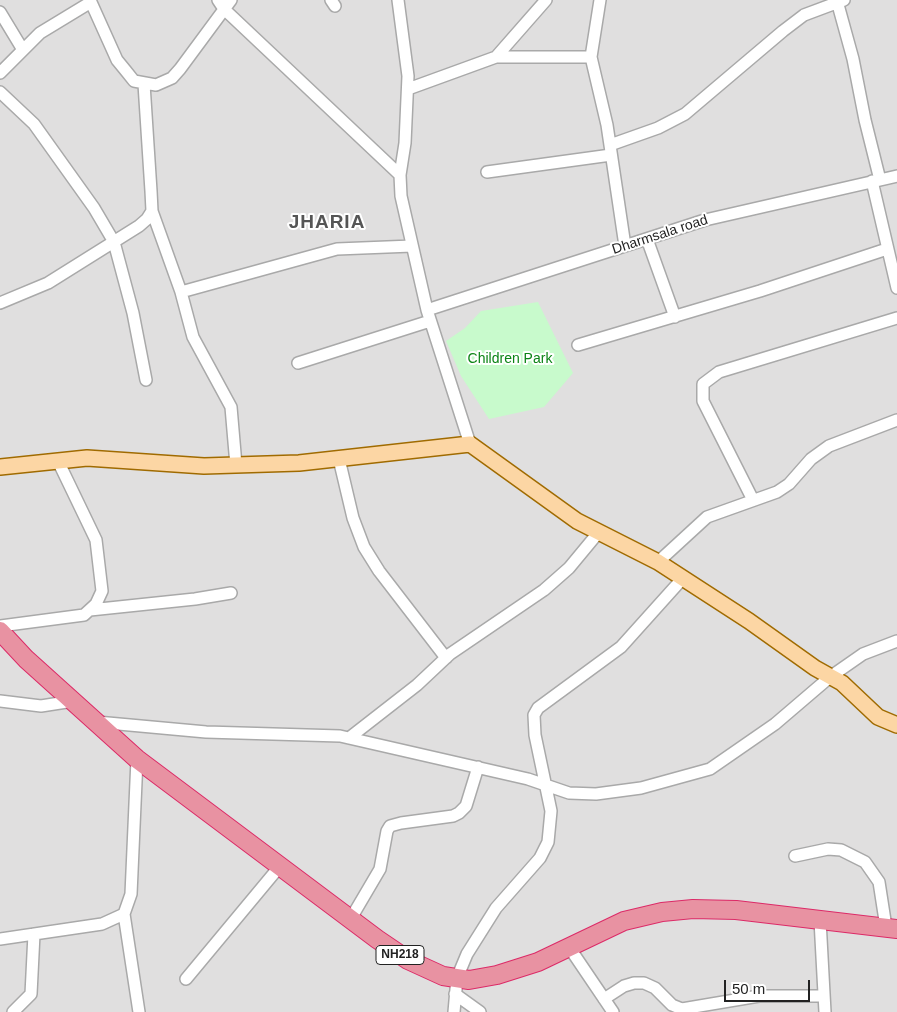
<!DOCTYPE html>
<style>
body{margin:0}
#map{position:relative;width:897px;height:1012px;overflow:hidden;background:#f2efe9;font-family:Helvetica,sans-serif}
canvas{display:block}
.scale{position:absolute;left:724px;top:980px;width:86px;height:22px;box-sizing:border-box;border:2px solid #222;border-top:0;padding-left:6px;font-size:15px;line-height:18px;white-space:nowrap;color:#222;-webkit-text-stroke:4px #fff;paint-order:stroke}
</style>
<div id="map">
<canvas width="897" height="1012"></canvas>
<div class="scale">50 m</div>
</div>
<script>
const context = document.querySelector('canvas').getContext('2d');
context.lineJoin = 'round';
function fillPath(path, color) { context.fillStyle = color; context.fill(path, 'evenodd'); }
const toPath = rows => new Path2D(rows.map(r => 'M' + r).join(''));
function stroke(path, color, width, dash) { context.strokeStyle = color; context.lineWidth = width; context.lineCap = dash ? 'butt' : 'round'; context.setLineDash(dash || []); context.stroke(path); }
function drawText(font, color, halo, rows, align = 'center') {
  context.font = font + ' Helvetica,sans-serif'; context.lineWidth = 4; context.setLineDash([]); context.textBaseline = 'middle'; context.strokeStyle = halo; context.fillStyle = color; for (const [text, x, y, turn = 0] of rows) {
    context.save(); context.translate(x, y); context.rotate((+turn || 0) * Math.PI / 180); context.textAlign = isNaN(turn) ? turn : align; if (halo) context.strokeText(text, 0, 0); context.fillText(text, 0, 0); context.restore();
  }
}
const residential = toPath([
 [0,0,897,0,897,1012,0,1012]
]);
const park = toPath([
 [538,302,573,373,544,407,489,419,461,376,446,341,465,328,481,311]
]);
const minor = toPath([
 [90,0,117,60,126,71,134,81,156,85,172,78,180,69,231,0],
 [218,0,224,9,400,175],
 [331,0,335,6],
 [398,0,408,76,405,143,400,175,401,196,427,310,470,444],
 [600,0,591,57,607,125,625,246],
 [837,1,853,59,865,120,880,180],
 [0,12,23,50],
 [496,57,546,0],
 [0,73,40,33,91,2],
 [408,89,496,57,591,57],
 [0,92,34,124,94,208,114,242,133,313,146,380],
 [610,145,658,128,685,114,783,31,804,15,844,0],
 [487,172,611,155],
 [872,181,897,288],
 [152,211,181,292,193,337,231,407,236,465],
 [647,239,675,317],
 [181,292,337,249,412,246],
 [0,303,48,283,139,226,147,219,152,211,151,191,144,84],
 [427,310,705,220,897,176],
 [578,345,760,291,887,249],
 [298,363,430,321],
 [339,459,353,518,364,547,379,571,446,658],
 [753,500,703,401,703,384,719,372,897,318],
 [658,562,707,517,777,492,789,484,811,459,829,446,897,420],
 [90,610,195,599,231,593],
 [0,626,84,615,96,604,102,591,96,540,58,461],
 [0,701,41,706,73,701],
 [97,722,206,732,340,736,528,779,569,793,596,794,641,788,710,769,775,724,830,677,863,654,897,641],
 [349,738,417,685,450,654,544,590,569,568,598,533],
 [795,856,828,849,841,850,865,862,879,882,886,927],
 [124,914,139,1012],
 [350,920,380,869,387,831,390,826,401,823,453,816,459,813,466,806,478,767],
 [820,920,825,1012],
 [0,939,102,924,124,914,131,894,137,759],
 [569,947,613,1012],
 [186,979,280,866],
 [455,994,480,1012],
 [604,999,624,986,634,983,644,983,655,988,672,1005,682,1009,759,996,824,996],
 [13,1012,31,994,34,934],
 [454,1012,457,978,467,954,496,908,540,858,548,842,551,811,535,735,534,715,538,708,621,647,683,578]
]);
const major = toPath([
 [0,467,87,458,204,466,299,463,470,444,577,521,658,562,749,621,815,668,842,683,878,717,897,725]
]);
const highway = toPath([
 [0,631,26,659,137,759,377,939,408,960,443,976,469,980,497,975,538,962,624,921,662,912,693,909,736,910,897,929]
]);
const shields = [
 [400,955,48]
];
const shieldNames = [
 ["NH218",400,955]
];
const streetNames = [
 ["Dharmsala road",660,235,-18]
];
const parkNames = [
 ["Children Park",510,359]
];
const districtNames = [
 ["JHARIA",327,223]
];
fillPath(residential, '#e0dfdf');
fillPath(park, '#c8facc');
stroke(minor, '#a9a9a9', 14);
stroke(major, '#a06b00', 18);
stroke(highway, '#dc2a67', 20);
stroke(minor, '#fff', 11);
stroke(major, '#fcd6a4', 15);
stroke(highway, '#e892a2', 18);
for (const [x, y, w] of shields) { const box = new Path2D(); box.roundRect(x - w / 2, y - 9.5, w, 19, 4); context.fillStyle = '#fff'; context.fill(box); stroke(box, '#222', 1); }
drawText('bold 12px', '#222', null, shieldNames);
drawText('14px', '#222', '#fff', streetNames);
drawText('14px', '#0c8416', '#fff', parkNames);
context.letterSpacing = '1px';
drawText('bold 19px', '#555', '#fff', districtNames);
context.letterSpacing = '0px';
</script>
